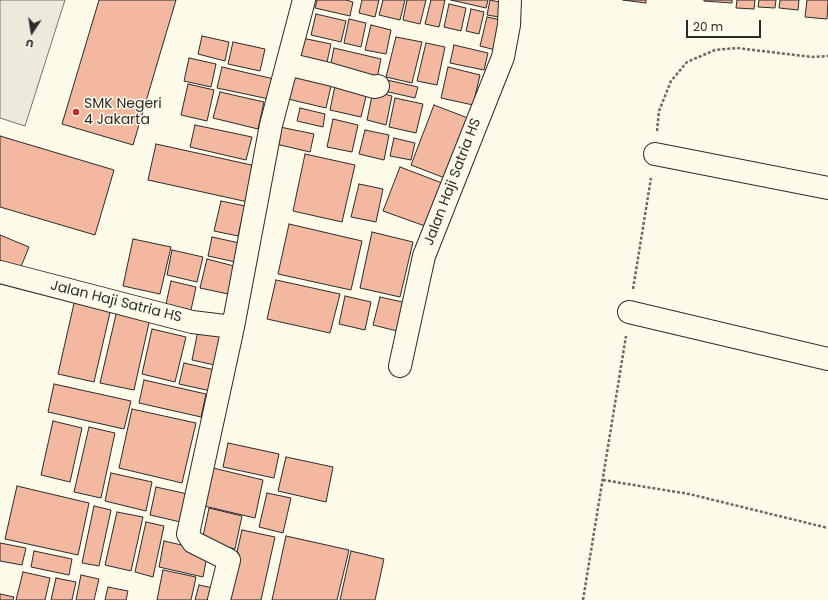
<!DOCTYPE html>
<style>
body{margin:0}
#map{position:relative;width:828px;height:600px;overflow:hidden;background:#fdfbea;font-family:Poppins,sans-serif}
canvas{display:block}
.north{position:absolute;left:12px;top:12px;width:40px;height:40px;-webkit-text-stroke:3px #fdfbea;paint-order:stroke;rotate:192deg;font-size:11px;font-weight:700;line-height:16px;text-align:center;color:#2b2b2b}
.north::after{content:'';display:block;margin:auto;width:14px;height:18px;background:#2b2b2b;clip-path:polygon(50% 0,100% 100%,50% 72%,0 100%)}
.scale{position:absolute;left:686px;top:20px;width:75px;height:18px;box-sizing:border-box;border:2px solid #2b2b2b;border-top:0;padding-left:5px;font-size:12px;line-height:14px;white-space:nowrap;color:#2b2b2b;-webkit-text-stroke:3px #fdfbea;paint-order:stroke}
</style>
<div id="map">
<canvas width="828" height="600"></canvas>
<div class="north">U</div>
<div class="scale">20 m</div>
</div>
<script>
const context = document.querySelector('canvas').getContext('2d');
context.lineJoin = 'round';
function fillPath(path, color) { context.fillStyle = color; context.fill(path, 'evenodd'); }
const toPath = rows => new Path2D(rows.map(r => 'M' + r).join(''));
function stroke(path, color, width, dash) { context.strokeStyle = color; context.lineWidth = width; context.lineCap = dash ? 'butt' : 'round'; context.setLineDash(dash || []); context.stroke(path); }
function drawText(font, color, halo, rows, align = 'center') {
  context.font = font + ' Poppins,sans-serif'; context.lineWidth = 3; context.setLineDash([]); context.textBaseline = 'middle'; context.strokeStyle = halo; context.fillStyle = color; for (const [text, x, y, turn = 0] of rows) {
    context.save(); context.translate(x, y); context.rotate((+turn || 0) * Math.PI / 180); context.textAlign = isNaN(turn) ? turn : align; if (halo) context.strokeText(text, 0, 0); context.fillText(text, 0, 0); context.restore();
  }
}
const green = toPath([
 [0,0,65,0,25,126,0,118,0,0]
]);
const building = toPath([
 [99,0,176,0,133,145,62,124,99,0],
 [317,0,346,0,353,2,350,16,315,8,317,0],
 [362,0,379,0,375,17,359,13,362,0],
 [383,0,405,0,400,20,379,15,383,0],
 [407,0,426,0,420,24,403,20,407,0],
 [431,0,445,0,439,27,425,24,431,0],
 [451,0,488,0,486,8,451,0],
 [490,0,508,4,505,18,487,15,490,0],
 [623,0,646,0,646,3,623,0],
 [704,0,732,0,732,3,704,1,704,0],
 [737,0,755,0,754,9,736,8,737,0],
 [759,0,776,0,775,8,758,7,759,0],
 [780,0,799,0,798,10,779,8,780,0],
 [807,0,828,0,827,19,805,17,807,0],
 [449,4,466,8,461,31,444,27,449,4],
 [471,9,484,12,479,34,466,31,471,9],
 [316,14,346,21,341,42,311,35,316,14],
 [487,17,506,21,499,51,480,46,487,17],
 [349,19,366,23,361,47,344,43,349,19],
 [371,25,391,30,386,54,365,50,371,25],
 [202,36,229,42,225,61,198,54,202,36],
 [396,37,422,42,412,83,386,77,396,37],
 [302,38,331,44,325,71,296,65,302,38],
 [233,42,265,49,260,71,228,64,233,42],
 [426,43,445,47,437,85,417,81,426,43],
 [454,45,488,53,484,70,450,63,454,45],
 [334,48,381,59,376,83,329,73,334,48],
 [189,58,216,64,211,87,184,81,189,58],
 [222,67,274,79,269,99,217,88,222,67],
 [448,67,480,75,473,105,441,98,448,67],
 [295,68,333,77,326,108,288,99,295,68],
 [387,80,418,87,415,98,384,91,387,80],
 [336,81,368,88,361,117,330,110,336,81],
 [188,84,214,90,207,121,181,115,188,84],
 [373,91,392,96,386,125,367,120,373,91],
 [220,92,264,102,258,129,213,118,220,92],
 [395,98,423,104,416,133,389,127,395,98],
 [434,105,473,120,450,180,411,165,434,105],
 [300,108,325,114,323,127,297,121,300,108],
 [333,119,358,125,352,152,327,147,333,119],
 [195,125,252,137,246,160,190,147,195,125],
 [280,127,314,134,310,152,276,144,280,127],
 [365,130,389,135,384,160,359,154,365,130],
 [0,136,114,170,95,235,0,207,0,136],
 [394,138,415,143,411,160,390,156,394,138],
 [156,144,256,166,248,202,148,180,156,144],
 [305,154,355,165,342,222,293,211,305,154],
 [400,167,442,183,425,226,383,211,400,167],
 [359,184,383,189,376,222,351,217,359,184],
 [221,201,245,206,238,236,214,231,221,201],
 [289,224,362,241,351,290,278,274,289,224],
 [372,232,413,242,400,297,360,288,372,232],
 [0,235,29,247,20,269,0,261,0,235],
 [212,237,244,244,240,263,208,256,212,237],
 [133,239,171,247,160,294,123,286,133,239],
 [172,250,203,257,197,282,167,275,172,250],
 [207,259,234,266,228,294,200,288,207,259],
 [276,280,340,294,330,333,267,319,276,280],
 [171,281,196,287,191,310,166,304,171,281],
 [345,296,371,302,365,330,339,324,345,296],
 [380,297,407,303,401,332,373,325,380,297],
 [75,299,111,308,94,382,58,374,75,299],
 [118,306,151,314,134,390,100,383,118,306],
 [199,326,227,333,219,366,192,360,199,326],
 [152,329,186,337,175,382,142,374,152,329],
 [184,363,215,370,211,391,179,384,184,363],
 [144,380,206,394,201,417,139,403,144,380],
 [54,384,131,401,124,429,48,412,54,384],
 [132,409,196,423,182,483,119,468,132,409],
 [53,421,82,428,70,482,41,475,53,421],
 [89,427,115,433,101,498,74,492,89,427],
 [228,443,279,454,274,478,223,467,228,443],
 [286,457,333,467,326,502,278,491,286,457],
 [213,468,263,480,255,518,204,506,213,468],
 [111,473,152,482,146,511,105,501,111,473],
 [17,486,89,503,78,555,5,539,17,486],
 [156,487,192,495,185,523,150,515,156,487],
 [267,493,291,498,283,533,259,527,267,493],
 [94,506,111,510,99,566,82,563,94,506],
 [209,508,242,516,235,549,202,541,209,508],
 [117,512,143,517,131,571,105,565,117,512],
 [146,522,164,526,153,577,135,572,146,522],
 [242,530,275,537,261,600,226,600,242,530],
 [286,536,349,550,337,600,272,600,286,536],
 [164,541,208,551,203,577,159,567,164,541],
 [0,543,26,548,22,565,0,561,0,543],
 [34,551,72,559,69,575,31,567,34,551],
 [351,551,384,559,375,600,340,600,351,551],
 [163,570,196,577,191,600,157,600,163,570],
 [23,572,50,578,45,600,16,600,23,572],
 [81,575,99,579,94,600,76,600,81,575],
 [56,578,76,582,72,600,51,600,56,578],
 [199,585,213,588,210,600,195,600,199,585],
 [108,587,128,591,126,600,105,600,108,587],
 [0,594,14,597,13,600,0,600,0,594]
]);
const path = toPath([
 [657,131,659,111,671,81,687,62,715,50,737,48,812,57,828,56],
 [633,289,651,178],
 [603,480,689,494,828,528],
 [583,600,626,336]
]);
const minor = toPath([
 [287,64,329,74,374,87,378,86],
 [655,154,828,188],
 [0,272,192,322,233,327],
 [629,312,828,359],
 [400,366,424,256,503,57,509,25,510,0],
 [219,600,229,560,193,542,188,534,233,327,271,125,304,0]
]);
const markers = [
 [76,112,4,"#c62828"]
];
const poiNames = [
 ["SMK Negeri",84,104],
 ["4 Jakarta",84,120]
];
const streetNames = [
 ["Jalan Haji Satria HS",453,182,-69],
 ["Jalan Haji Satria HS",116,302,14]
];
fillPath(green, '#ecebdb');
stroke(green, '#74746e', 1);
fillPath(building, '#f2b8a0');
stroke(building, '#2b2b2b', 1);
stroke(minor, '#2b2b2b', 24);
stroke(path, '#6a6964', 2.5, [3, 2]);
stroke(minor, '#fdfbea', 22);
for (const [x, y, r, color] of markers) { const dot = new Path2D(); dot.arc(x, y, r, 0, 2 * Math.PI); context.fillStyle = color; context.fill(dot); stroke(dot, '#fdfbea', 1.5); }
drawText('14px', '#2b2b2b', '#fdfbea', poiNames, 'left');
drawText('14px', '#2b2b2b', '#fdfbea', streetNames);
</script>
